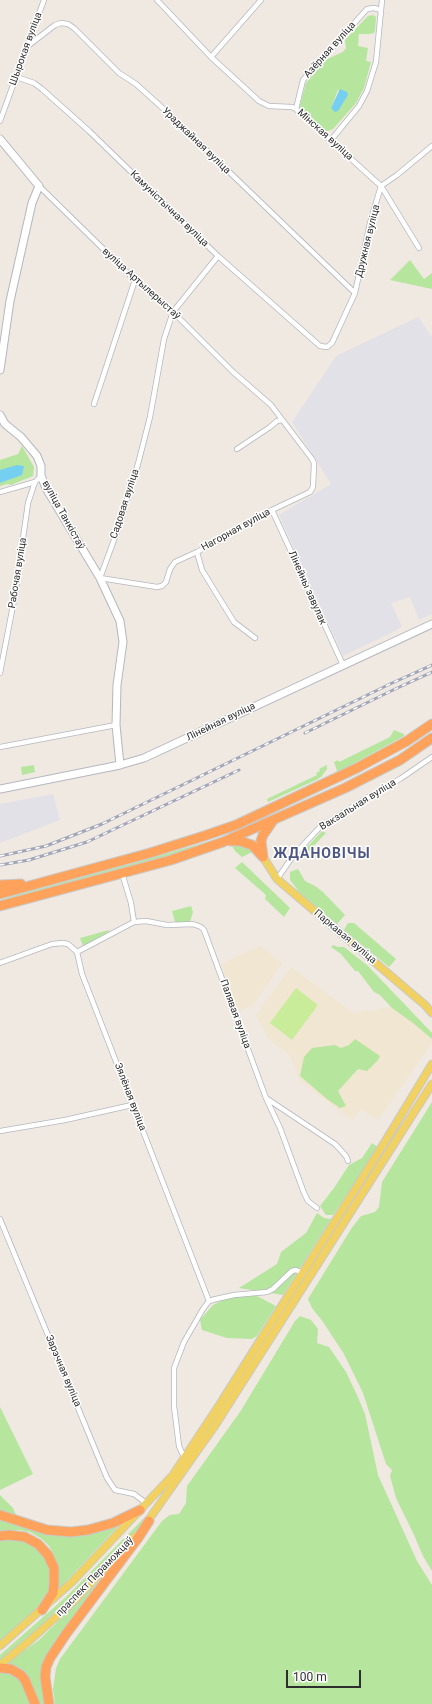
<!DOCTYPE html>
<meta charset="utf-8">
<style>
body{margin:0}
#map{position:relative;width:432px;height:1704px;overflow:hidden;background:#efe9e1;font-family:Roboto,sans-serif}
canvas{display:block}
.scale{position:absolute;left:286px;top:1670px;width:75px;height:18px;box-sizing:border-box;border:2px solid #2e2e2e;border-top:0;padding-left:5px;font-size:12px;line-height:14px;white-space:nowrap;color:#2e2e2e;-webkit-text-stroke:3px #fff;paint-order:stroke}
</style>
<div id="map">
<canvas width="432" height="1704"></canvas>
<div class="scale">100 m</div>
</div>
<script>
const context = document.querySelector('canvas').getContext('2d');
context.lineJoin = 'round';
function fillPath(path, color) { context.fillStyle = color; context.fill(path, 'evenodd'); }
const toPath = rows => new Path2D(rows.map(r => 'M' + r).join(''));
function stroke(path, color, width, dash) { context.strokeStyle = color; context.lineWidth = width; context.lineCap = dash ? 'butt' : 'round'; context.setLineDash(dash || []); context.stroke(path); }
function drawText(font, color, halo, rows, align = 'center') {
  context.font = font + ' Roboto,sans-serif'; context.lineWidth = 3; context.setLineDash([]); context.textBaseline = 'middle'; context.strokeStyle = halo; context.fillStyle = color; for (const [text, x, y, turn = 0] of rows) {
    context.save(); context.translate(x, y); context.rotate((+turn || 0) * Math.PI / 180); context.textAlign = isNaN(turn) ? turn : align; if (halo) context.strokeText(text, 0, 0); context.fillText(text, 0, 0); context.restore();
  }
}
const industrial = toPath([
 [418,317,432,337,432,614,419,620,410,597,391,603,402,626,397,630,343,656,279,515,331,484,292,422,336,356],
 [53,794,60,820,0,843,0,804]
]);
const education = toPath([
 [260,946,282,963,253,1006,238,1011,221,964],
 [291,967,353,1013,396,1006,432,1040,432,1043,378,1120,361,1109,352,1120,299,1080,290,1055,268,1039,256,1015]
]);
const green = toPath([
 [373,15,376,17,375,31,374,33,369,34,359,34,358,46,368,48,366,61,371,62,364,88,356,103,333,129,325,132,301,110,300,106,306,83,327,59,343,52,346,48,345,40,368,16],
 [338,90,348,95,331,108],
 [410,260,424,279,432,273,432,289,390,280],
 [22,446,34,467,33,476,11,485,7,484,0,486,0,460,18,454],
 [394,730,404,734,404,736,340,771,337,771,334,762,338,760,339,762,390,737],
 [34,765,35,772,22,775,21,767],
 [327,765,327,769,321,777,316,780,268,802,267,799,317,775,316,773,320,771,319,769],
 [322,831,326,833,302,858,298,857],
 [227,836,231,837,141,865,0,902,0,900,13,896,141,861],
 [237,844,243,844,254,851,242,857,235,851,232,846],
 [242,862,290,908,284,917,265,899,266,895,235,868],
 [298,869,305,881,315,886,323,892,345,915,337,924,300,893,290,880,290,872],
 [191,906,193,912,190,922,175,922,172,911],
 [348,923,354,923,396,959,389,967,344,930],
 [109,930,108,932,83,946,80,938],
 [333,945,338,947,344,947,368,966,432,1033,432,1039,413,1023,392,1008,380,995,374,992,358,971,355,971,341,954,331,947],
 [355,1039,380,1056,378,1060,367,1071,358,1069,338,1091,346,1106,340,1108,327,1099,300,1076,304,1057,312,1048,335,1045,341,1048,349,1045],
 [432,1102,432,1571,423,1556,414,1535,396,1498,390,1476,392,1470,386,1464,363,1393,344,1354,323,1322,312,1308,308,1299,351,1229,361,1216,375,1212,379,1207,382,1182],
 [372,1143,379,1148,333,1215,326,1215,320,1206,334,1188,349,1165,362,1158],
 [317,1213,324,1218,331,1219,283,1295,239,1288,277,1264,281,1252,306,1233],
 [255,1295,276,1306,257,1336,252,1339,227,1338,202,1330,200,1320,213,1305,231,1296],
 [300,1316,311,1320,318,1329,317,1343,329,1347,346,1372,357,1395,365,1414,378,1475,417,1561,432,1585,432,1704,55,1704,53,1689,56,1668,60,1659,162,1521,170,1515,179,1514,186,1503,187,1486,240,1412,295,1321],
 [0,1407,33,1474,0,1490],
 [0,1495,13,1508,17,1517,0,1511],
 [146,1516,148,1516,148,1519,98,1571,41,1625,0,1661,0,1655,67,1596],
 [0,1518,49,1533,124,1520,59,1589,58,1569,53,1553,49,1546,42,1539,30,1532,19,1530,0,1531],
 [0,1537,24,1537,44,1553,50,1570,50,1584,47,1595,41,1604,0,1641],
 [99,1581,49,1653,45,1704,38,1704,36,1698,6,1664,39,1640],
 [3,1670,21,1678,32,1704,0,1704,0,1671]
]);
const pitch = toPath([
 [296,988,318,1005,292,1040,270,1023]
]);
const water = toPath([
 [340,89,347,92,348,95,338,111,335,112,331,108],
 [17,465,24,466,22,475,0,483,0,470]
]);
const street = toPath([
 [157,0,211,57,259,101,269,106,292,107,296,109,381,186,419,248],
 [29,45,55,25,61,23,68,24,74,28,119,73,136,84,167,112,355,293],
 [211,57,261,0],
 [16,77,34,83,42,89,89,131,218,256,320,346,327,347,332,343,355,293,370,223,381,186,397,175,432,146],
 [296,109,303,80,367,9,374,8,381,10],
 [0,121,44,0],
 [331,140,359,106,367,91,376,62,382,0],
 [39,186,135,280,173,312,232,371,271,405,312,459,314,463,313,487,310,492,272,510,197,552,175,562,170,569,166,582,162,586,157,587,100,578,118,529,138,464,150,417,164,339,173,312,218,256],
 [94,404,135,280],
 [237,449,270,427,277,421,282,420],
 [0,492,35,482],
 [272,510,343,665],
 [197,552,202,570,234,622,255,638],
 [0,673,15,595,28,503,35,482,41,476],
 [0,747,116,725],
 [122,873,131,903,134,922,146,921,167,925,193,924,201,927,204,930,266,1098,280,1128,304,1193,308,1201,317,1208],
 [277,879,293,856,320,827,370,796,400,779,432,757],
 [134,922,77,952,82,974,209,1301],
 [0,963,52,944,63,943,68,944,77,952],
 [266,1098,335,1144,346,1156,348,1161],
 [0,1131,65,1120,132,1105],
 [0,1219,107,1478,115,1490,134,1494,146,1503],
 [185,1456,182,1453,179,1446,174,1406,174,1368,184,1342,203,1309,209,1301,216,1299,234,1295,267,1292,273,1289,292,1271,296,1270,303,1273]
]);
const secondary = toPath([
 [0,139,39,186,32,203,10,301,0,370],
 [0,415,5,424,21,437,37,456,41,466,41,476,47,490,100,578,120,621,123,642,117,685,116,725,120,765],
 [0,789,120,765,144,758,432,624]
]);
const primary = toPath([
 [263,857,277,879,425,1005,432,1013],
 [145,1525,214,1427,432,1084],
 [0,1646,72,1582,173,1475,220,1404,383,1145,432,1064],
 [0,1665,28,1642,75,1600,134,1537]
]);
const highway = toPath([
 [231,841,240,841,252,845,263,857],
 [263,857,261,841,263,835,272,822],
 [0,885,21,884],
 [0,894,150,853,204,836,236,825,357,768,407,741,432,724],
 [0,906,171,860,223,842,345,788,400,760,432,738],
 [0,1515,47,1530,71,1532,88,1530,113,1523,140,1510],
 [0,1536,9,1535,25,1537,38,1544,48,1555,54,1568,54,1584,53,1593,42,1610],
 [0,1668,11,1669,21,1675,25,1680,35,1704],
 [49,1704,45,1677,46,1667,50,1658,66,1634,138,1538,149,1521]
]);
const rail = toPath([
 [305,733,393,690,432,672],
 [0,856,46,846,102,824,390,684,432,665],
 [0,865,29,860,87,842,239,770]
]);
const streetNames = [
 ["Шырокая вуліца",26,49,-70],
 ["Азёрная вуліца",330,50,-48],
 ["Мінская вуліца",325,135,42],
 ["Ураджайная вуліца",196,141,44],
 ["Камуністычная вуліца",169,209,44],
 ["Дружная вуліца",368,241,-76],
 ["вуліца Артылерыстаў",141,284,42],
 ["Садовая вуліца",125,504,-72],
 ["вуліца Танкістаў",63,515,61],
 ["Нагорная вуліца",236,530,-29],
 ["Рабочая вуліца",18,573,-81],
 ["Лінейны завулак",307,588,66],
 ["Лінейная вуліца",221,722,-26],
 ["Вакзальная вуліца",358,805,-32],
 ["Паркавая вуліца",345,937,40],
 ["Палявая вуліца",235,1014,70],
 ["Зялёная вуліца",130,1097,69],
 ["Зарэчная вуліца",63,1371,67],
 ["праспект Пераможцаў",95,1577,-46]
];
const districtNames = [
 ["ЖДАНОВІЧЫ",322,854]
];
fillPath(industrial, '#e3e1e8');
fillPath(education, '#f0e6d1');
fillPath(green, '#b6e59e');
fillPath(pitch, '#c9ec9a');
fillPath(water, '#75cff0');
stroke(street, '#b4b7c1', 6);
stroke(secondary, '#b4b7c1', 9);
stroke(primary, '#c9c9c9', 9);
stroke(highway, '#c9c9c9', 11);
stroke(street, '#fff', 4.5);
stroke(secondary, '#fff', 7);
stroke(primary, '#f2d163', 7);
stroke(highway, '#ffa35c', 9);
stroke(rail, '#a3a6b8', 3);
stroke(rail, '#fff', 1.5, [4.5]);
drawText('10px', '#2e2e2e', '#fff', streetNames);
context.letterSpacing = '1px';
drawText('bold 14px', '#4d5680', '#fff', districtNames);
context.letterSpacing = '0px';
</script>
